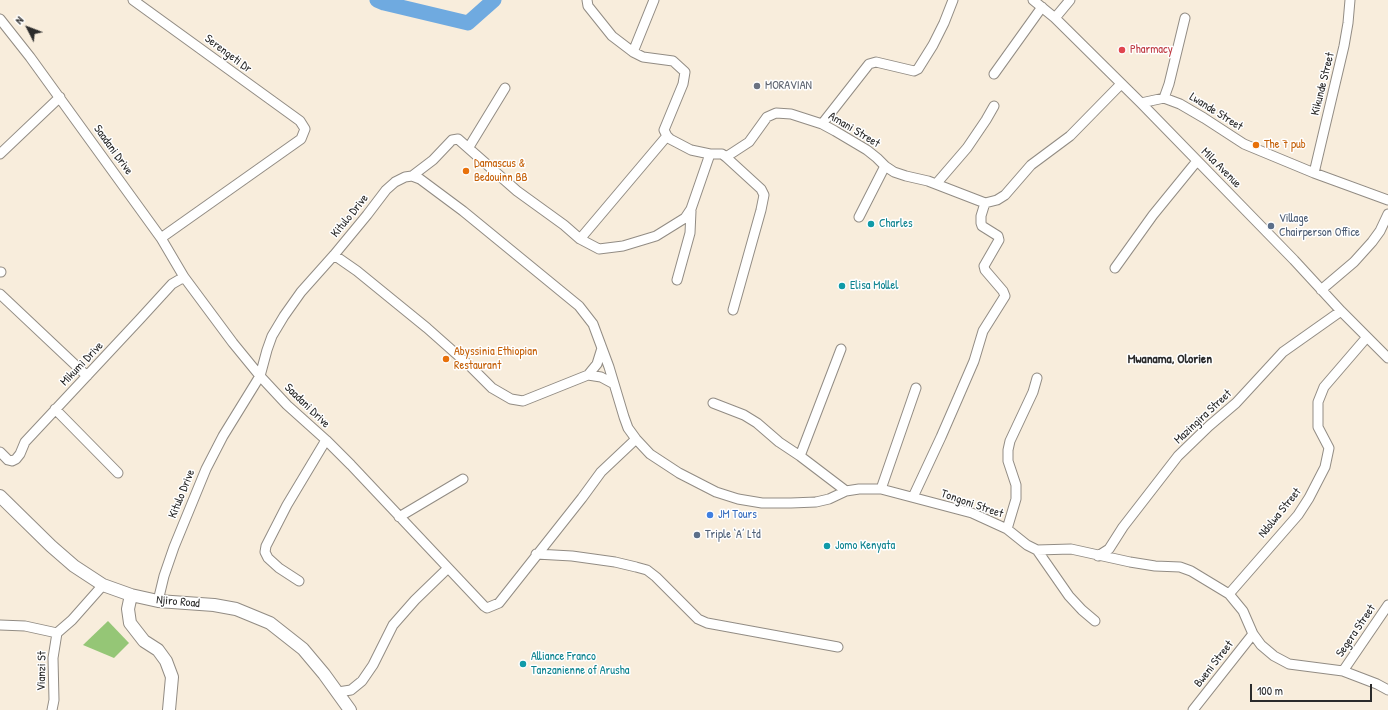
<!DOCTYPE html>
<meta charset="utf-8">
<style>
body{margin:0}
#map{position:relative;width:1388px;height:710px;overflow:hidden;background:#f8eddc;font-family:"Patrick Hand",sans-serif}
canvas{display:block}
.north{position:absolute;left:8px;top:8px;width:40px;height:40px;-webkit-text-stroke:3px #fff;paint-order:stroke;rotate:312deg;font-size:11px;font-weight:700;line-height:16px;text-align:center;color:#2b2b2b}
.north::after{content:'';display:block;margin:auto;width:14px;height:18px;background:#2b2b2b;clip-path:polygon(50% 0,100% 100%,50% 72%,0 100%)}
.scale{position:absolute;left:1250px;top:684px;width:122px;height:18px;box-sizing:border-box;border:2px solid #2b2b2b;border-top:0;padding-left:5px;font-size:12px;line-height:14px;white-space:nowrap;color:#2b2b2b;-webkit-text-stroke:3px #fff;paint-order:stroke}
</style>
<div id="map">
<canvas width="1388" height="710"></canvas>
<div class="north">N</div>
<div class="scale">100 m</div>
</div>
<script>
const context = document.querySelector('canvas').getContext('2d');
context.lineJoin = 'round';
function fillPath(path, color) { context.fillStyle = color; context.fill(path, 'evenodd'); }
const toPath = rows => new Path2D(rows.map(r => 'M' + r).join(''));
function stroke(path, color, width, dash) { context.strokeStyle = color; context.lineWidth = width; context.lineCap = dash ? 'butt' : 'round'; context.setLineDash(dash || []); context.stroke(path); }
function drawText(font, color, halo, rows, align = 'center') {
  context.font = font + ' "Patrick Hand",sans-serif'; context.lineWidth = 3; context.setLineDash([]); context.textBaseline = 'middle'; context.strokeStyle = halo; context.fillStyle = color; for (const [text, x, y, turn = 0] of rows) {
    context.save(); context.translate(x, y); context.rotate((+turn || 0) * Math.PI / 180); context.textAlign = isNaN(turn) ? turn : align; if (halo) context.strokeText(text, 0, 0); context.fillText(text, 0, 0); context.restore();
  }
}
const green = toPath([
 [108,621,129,643,114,658,83,645]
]);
const river = toPath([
 [377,0,384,3,468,23,494,0]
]);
const street = toPath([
 [133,0,300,121,305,129,301,139,161,238],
 [587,0,588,6,612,36,633,52,643,57,673,61,685,72,683,84,664,130,667,136,670,139,691,150,710,154,722,154,726,157,749,142,767,117,776,113,791,114,822,124,835,131,867,150,877,158,885,166,894,172,906,176,928,181,985,203,997,200,1005,195,1031,165,1070,136,1121,84],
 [1033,0,1055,18,1141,103,1294,260,1341,311,1388,358],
 [1055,18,1070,0],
 [0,19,30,57,161,238,184,277,233,343,260,376,287,405,326,440,351,465,484,606,487,608,499,603,582,498,601,472,636,439],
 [633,52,654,0],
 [994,74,1042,7],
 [1164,98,1169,84,1185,18],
 [1141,103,1164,98,1180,104,1204,118,1244,144,1314,173,1388,200],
 [822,124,869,64,876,62,914,71,918,69,933,45,944,23,953,0],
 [469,147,505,88],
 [0,154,60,97],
 [726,157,761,189,764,195,761,210,733,310],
 [1314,173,1344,46,1348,23,1350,0],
 [412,176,433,160,452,140,458,139,517,191,564,225,580,239,599,249,623,246,656,236,685,218,691,209,710,154],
 [936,184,967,148,986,120,994,106],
 [859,217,885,166],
 [580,239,667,136],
 [334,255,357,271,427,328,471,367,492,388,511,399,523,401,588,375,597,364,602,348],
 [1115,268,1153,215,1197,161],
 [0,272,1,272],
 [677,280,690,233,691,211],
 [1321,290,1354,262,1372,242,1380,231,1388,214],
 [0,294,87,376],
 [841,349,800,456,846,491],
 [588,375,601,377,614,384],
 [713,403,744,415,757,423,779,442,800,456],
 [55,409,118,473],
 [0,452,8,460,12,461,16,459,20,454,25,442,140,319,172,284,184,277],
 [881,489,916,388],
 [913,497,941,437,958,398,974,361,983,331,1005,296,1003,291,985,270,984,266,999,240,998,236,982,226,981,223,981,216,985,203],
 [399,517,463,479],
 [1007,529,1016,499,1016,485,1008,461,1008,450,1010,441,1033,392,1037,378],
 [1037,550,1069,596,1082,610,1095,621],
 [536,554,572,556,615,562,636,567,647,570,656,577,698,619,707,623,838,647],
 [1098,556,1109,549,1123,527,1178,456,1209,426,1236,403,1283,352,1341,311],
 [299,581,279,568,268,558,265,552,266,546,287,505,326,440],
 [1229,594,1298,515,1309,498,1325,467,1329,448,1318,427,1318,402,1324,387,1367,337],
 [158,601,164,576,174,547,206,469,223,436,260,376,267,350,272,336,284,316,301,292,334,255,367,215,386,190,395,182,405,177,412,176,420,179,463,211,579,306,593,324,609,367,624,417,628,428,636,439,650,454,679,473,716,492,738,499,762,503,791,503,816,502,829,499,846,491,859,489,881,489,972,513,1007,529,1027,545,1037,550,1071,549,1130,562,1155,566,1180,567,1191,571,1229,594,1243,611,1253,634,1261,645,1274,656,1289,664,1343,671,1377,684,1388,690],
 [0,625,25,626,57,633,72,620,103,585],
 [1343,671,1388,605],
 [338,692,351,690,362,681,373,665,393,625,415,600,447,569],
 [52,710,54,700,53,658,57,633],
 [1193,710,1253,634]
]);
const secondary = toPath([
 [0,496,51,546,74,566,103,585,131,595,158,601,214,605,236,609,270,623,303,649,324,674,350,710],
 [131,595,128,609,130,623,144,641,158,650,166,661,172,677,169,710]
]);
const markers = [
 [1122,50,4,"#e0444e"],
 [757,86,4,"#6b7280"],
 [1256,145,4,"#e8710a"],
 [466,171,4,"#e8710a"],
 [871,224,4,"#0f9aa8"],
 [1271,226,4,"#5c6f8a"],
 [842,286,4,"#0f9aa8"],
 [446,359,4,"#e8710a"],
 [710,515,4,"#3f7fe0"],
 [697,535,4,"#5c6f8a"],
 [827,546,4,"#0f9aa8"],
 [523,664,4,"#0f9aa8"]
];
const healthNames = [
 ["Pharmacy",1130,50]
];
const streetNames = [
 ["Serengeti Dr",228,54,37],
 ["Kikunde Street",1323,84,-76],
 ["Lwande Street",1216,112,32],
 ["Amani Street",854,130,31],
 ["Saadani Drive",113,150,54],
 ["Mila Avenue",1221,168,45],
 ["Kitulo Drive",350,216,-51],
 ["Mikumi Drive",82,364,-46],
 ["Saadani Drive",307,406,44],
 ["Mazingira Street",1203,417,-43],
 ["Kitulo Drive",182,494,-68],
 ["Tongoni Street",972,504,19],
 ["Ndolwa Street",1280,513,-51],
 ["Njiro Road",178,602,5],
 ["Segera Street",1356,631,-56],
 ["Bweni Street",1214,664,-52],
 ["Vianzi St",42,671,-89]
];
const worshipNames = [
 ["MORAVIAN",765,86]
];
const foodNames = [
 ["The 7 pub",1264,145],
 ["Damascus &",474,164],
 ["Bedouinn BB",474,178],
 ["Abyssinia Ethiopian",454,352],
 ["Restaurant",454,366]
];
const serviceNames = [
 ["Village",1279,219],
 ["Chairperson Office",1279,233],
 ["Triple ‘A’ Ltd",705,535]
];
const cultureNames = [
 ["Charles",879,224],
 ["Elisa Mollel",850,286],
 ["Jomo Kenyata",835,546],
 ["Alliance Franco",531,657],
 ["Tanzanienne of Arusha",531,671]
];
const shopNames = [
 ["JM Tours",718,515]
];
const neighbourhoodNames = [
 ["Mwanama, Olorien",1170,360]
];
fillPath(green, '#95c676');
stroke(river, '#6faae0', 15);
stroke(street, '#928c84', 11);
stroke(secondary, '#928c84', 14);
stroke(street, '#fff', 9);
stroke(secondary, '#fff', 12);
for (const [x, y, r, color] of markers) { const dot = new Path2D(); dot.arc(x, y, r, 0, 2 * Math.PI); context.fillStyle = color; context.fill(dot); stroke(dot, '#fff', 1.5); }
drawText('12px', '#be3a42', '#fff', healthNames, 'left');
drawText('12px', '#2b2b2b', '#fff', streetNames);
drawText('12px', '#5b616d', '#fff', worshipNames, 'left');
drawText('12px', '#c56008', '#fff', foodNames, 'left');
drawText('12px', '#4e5e75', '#fff', serviceNames, 'left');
drawText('12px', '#0d838f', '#fff', cultureNames, 'left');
drawText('12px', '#366cbe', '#fff', shopNames, 'left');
drawText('bold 13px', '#2b2b2b', '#fff', neighbourhoodNames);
</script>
